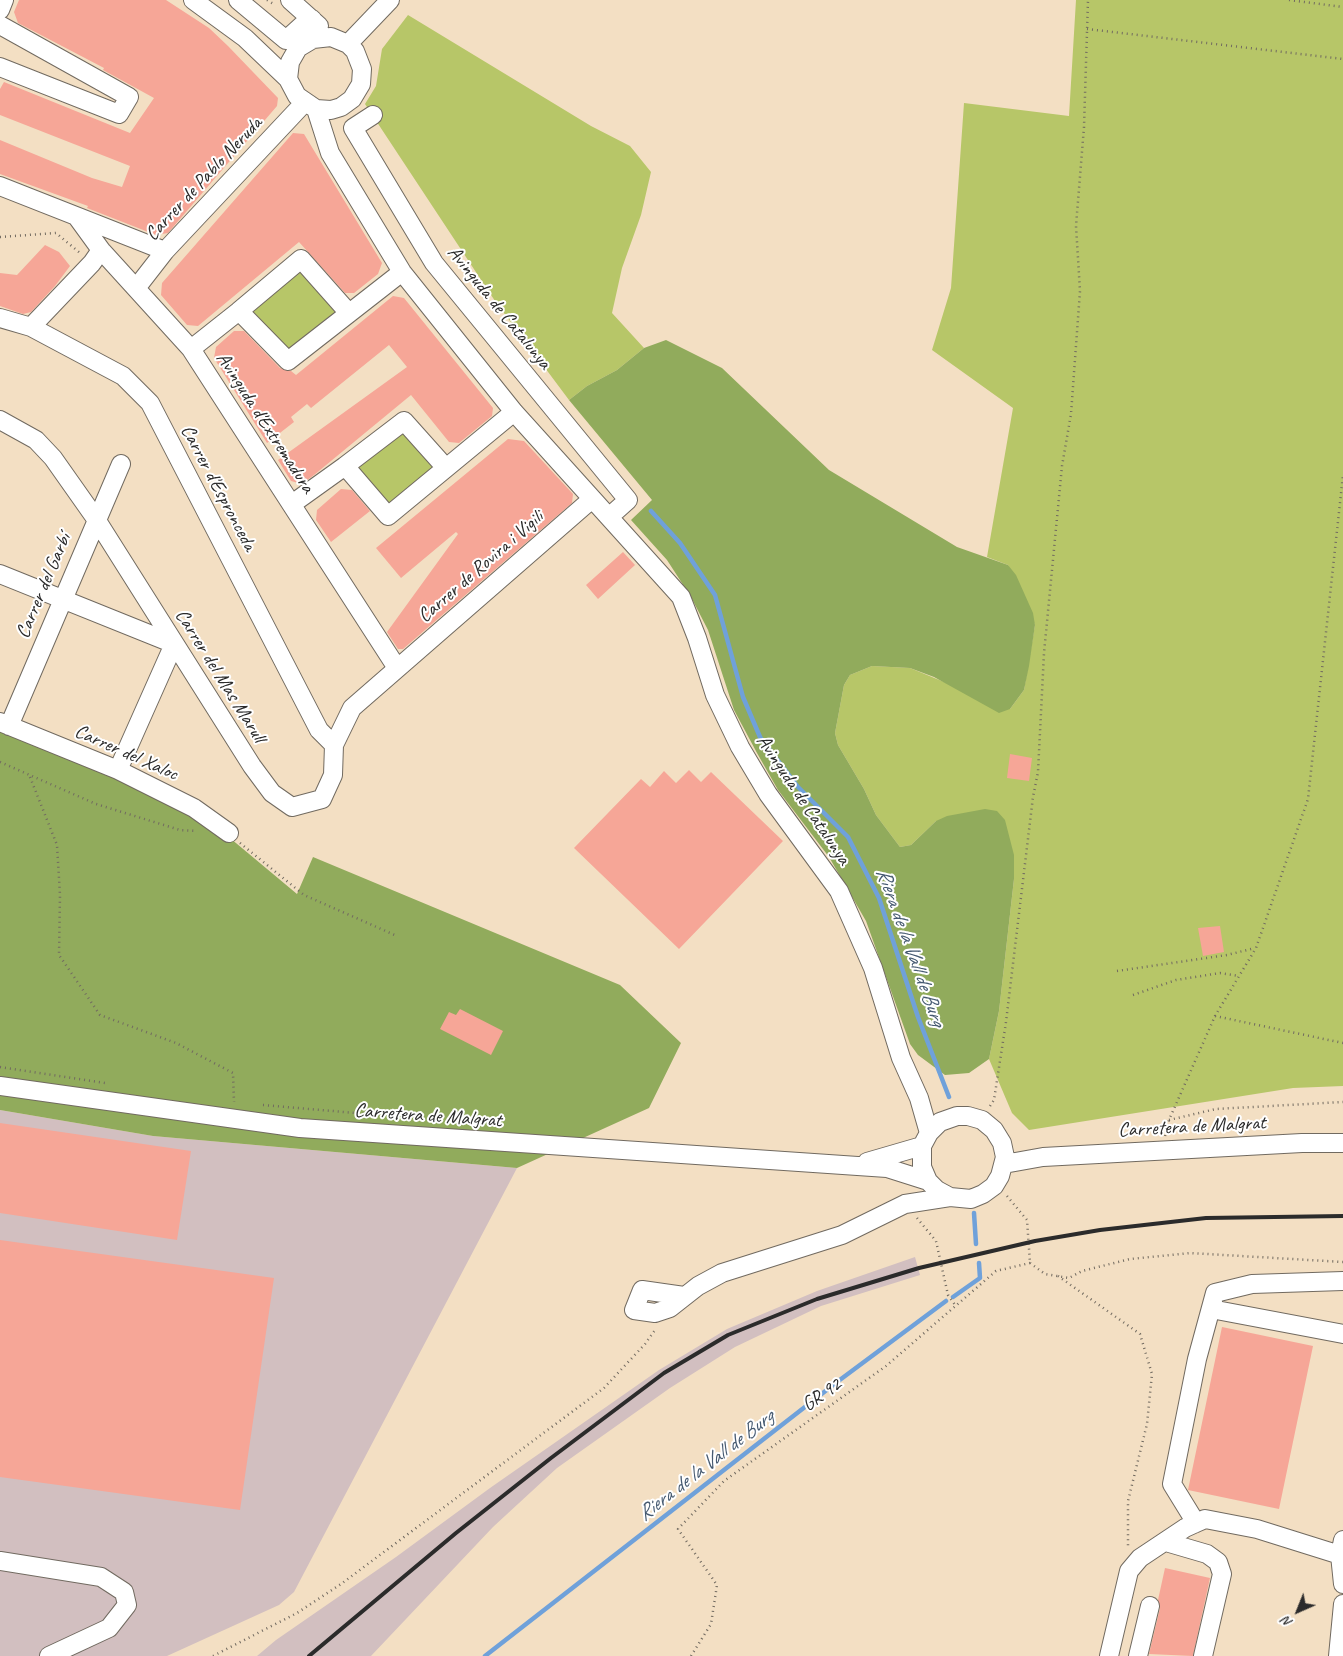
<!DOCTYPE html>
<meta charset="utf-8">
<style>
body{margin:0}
#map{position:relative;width:1343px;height:1656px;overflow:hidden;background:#f3dfc3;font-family:Caveat,sans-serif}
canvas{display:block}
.north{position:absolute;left:1273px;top:1586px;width:50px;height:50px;-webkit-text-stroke:4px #fff;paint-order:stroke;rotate:224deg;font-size:14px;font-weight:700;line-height:20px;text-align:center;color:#2b2b2b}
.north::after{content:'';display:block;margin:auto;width:18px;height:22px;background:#2b2b2b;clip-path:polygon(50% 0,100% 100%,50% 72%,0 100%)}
</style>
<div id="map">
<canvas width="1343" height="1656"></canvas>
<div class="north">N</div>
</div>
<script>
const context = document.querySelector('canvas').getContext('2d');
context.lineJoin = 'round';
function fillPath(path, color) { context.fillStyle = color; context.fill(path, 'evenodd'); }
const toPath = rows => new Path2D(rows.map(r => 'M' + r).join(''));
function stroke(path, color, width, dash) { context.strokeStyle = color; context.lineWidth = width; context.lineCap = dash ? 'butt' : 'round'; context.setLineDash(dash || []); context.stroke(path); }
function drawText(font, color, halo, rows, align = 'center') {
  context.font = font + ' Caveat,sans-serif'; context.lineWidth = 4; context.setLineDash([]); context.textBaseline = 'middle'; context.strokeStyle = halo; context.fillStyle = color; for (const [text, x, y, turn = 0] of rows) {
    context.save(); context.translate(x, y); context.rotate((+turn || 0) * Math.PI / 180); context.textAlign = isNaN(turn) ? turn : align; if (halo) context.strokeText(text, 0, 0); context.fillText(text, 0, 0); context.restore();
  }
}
const industrial = toPath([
 [0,1110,153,1136,517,1168,294,1592,279,1605,167,1656,0,1656],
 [915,1257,920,1275,821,1306,735,1347,670,1388,557,1468,493,1527,371,1656,257,1656,276,1640,396,1557,490,1488,659,1370,727,1329,817,1291]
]);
const green = toPath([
 [1076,0,1343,0,1343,1086,1293,1088,1029,1130,1012,1113,989,1059,999,1011,1014,879,936,821,911,845,900,847,876,815,864,789,838,745,835,733,844,685,850,675,872,666,910,668,1010,709,1024,690,1035,625,1008,565,987,557,1013,408,932,350,951,288,964,103,1069,116],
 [408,15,591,126,630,146,651,172,641,215,622,268,612,313,644,348,617,370,587,386,569,400,495,301,365,104,376,86,382,49],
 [301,259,348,312,288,361,239,311],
 [402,419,446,468,385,513,345,466]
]);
const forest = toPath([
 [666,340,722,368,829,470,957,547,1008,565,1016,575,1033,613,1035,625,1029,666,1024,690,1010,709,999,713,934,677,910,668,872,666,850,675,844,685,835,733,838,745,864,789,876,815,900,847,911,845,936,821,947,816,985,809,997,811,1005,820,1014,855,1014,879,999,1011,989,1059,969,1073,945,1075,918,1055,910,1044,866,921,829,857,778,790,757,753,734,710,708,630,691,597,667,560,631,520,652,500,569,400,587,386,617,370,644,348],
 [0,722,194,808,297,894,313,857,620,985,681,1043,649,1108,517,1168,153,1136,0,1110]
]);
const stream = toPath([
 [651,511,680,543,715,595,743,697,760,737,798,787,848,837,879,898,918,1017,949,1097],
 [974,1213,976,1244],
 [953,1297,980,1278,979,1263],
 [485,1656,837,1382,946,1301]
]);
const building = toPath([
 [19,0,166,0,209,28,228,46,278,98,277,106,168,233,156,235,87,208,88,206,0,174,0,140,92,178,122,187,130,166,0,115,0,89,4,82,130,133,154,98,103,70,104,68,18,23,14,12],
 [293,133,304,134,382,263,378,274,354,293,345,293,299,242,198,326,187,325,161,295,162,283],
 [45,245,59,252,70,266,55,286,31,312,23,314,0,306,0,273,17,275],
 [393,296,404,298,493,408,492,416,459,443,449,442,411,395,314,475,302,484,291,481,278,460,407,367,389,345,311,408,307,404,291,417,294,422,267,443,214,358,216,347,234,331,244,331,280,368,291,371,296,375],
 [508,439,524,441,573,494,572,503,403,649,398,649,387,632,458,534,456,532,401,578,376,548],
 [341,489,352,490,370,511,331,542,316,520,317,510],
 [623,552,635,565,598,599,586,585],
 [1010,754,1032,758,1029,781,1007,778],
 [689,770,701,782,711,772,783,841,679,949,574,848,641,779,650,787,664,771,676,783],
 [1220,926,1224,952,1203,956,1198,928],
 [460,1009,503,1031,491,1055,440,1029,449,1012,456,1015],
 [0,1123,191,1151,177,1240,0,1213],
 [0,1240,274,1278,240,1510,0,1477],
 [1222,1327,1313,1346,1279,1509,1188,1490],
 [1165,1568,1210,1578,1193,1656,1149,1654,1160,1608,1158,1600]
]);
const path = toPath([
 [267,0,275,5],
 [1289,0,1343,7],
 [1087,29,1343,59],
 [0,237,56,233,80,253],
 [0,762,96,804,180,830,196,831],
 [30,777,57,845,60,895,59,955,100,1015,176,1043,233,1073,234,1102],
 [240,843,304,895,397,936],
 [1117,971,1227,955,1255,948],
 [1133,995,1176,980,1220,973,1239,976],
 [1215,1016,1343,1043],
 [0,1067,105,1083],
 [263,1105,402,1117],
 [990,1106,994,1100,1006,1022,1033,797,1038,772,1044,653,1062,466,1071,414,1080,291,1076,226,1084,127,1088,0],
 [1169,1120,1216,1109,1343,1102],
 [1165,1136,1169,1120,1215,1016,1256,948,1308,799,1343,475],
 [1007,1196,1027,1220,1030,1263],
 [917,1218,936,1241,948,1295,955,1305],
 [1030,1263,1045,1274,1069,1278,1082,1271,1130,1259,1190,1253,1343,1262],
 [1058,1276,1140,1334,1152,1374,1147,1424,1128,1501,1128,1547],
 [213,1656,297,1613,341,1584,604,1388,645,1344,655,1330],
 [691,1656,711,1624,717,1585,678,1529,724,1481,886,1366,996,1271,1030,1263]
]);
const minor = toPath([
 [193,0,245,38,288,79],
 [238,0,286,40,308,20,312,19],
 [290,0,319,26],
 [0,10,4,0],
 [0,25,129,97,119,114,0,67],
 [331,37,348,44,355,51,362,69,361,84,352,99,341,107,331,110,316,109,297,96,288,79,290,62,298,48,313,39,331,37],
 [348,44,390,0],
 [316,109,330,153,402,272,514,412,681,597,697,638,715,695,740,747,768,794,839,891,873,968,901,1058,919,1098,929,1133],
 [373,115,353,128,434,263,628,500,609,517],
 [0,186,165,251],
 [77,217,101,250,191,349,397,668],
 [137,287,165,251,305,102],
 [239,311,301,259,348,312],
 [0,318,31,327,123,376,150,403,319,730,334,745],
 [31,327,92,263,101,250],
 [191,349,239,311,288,361,402,272],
 [0,420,36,440,53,458,96,519,252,766,272,793,292,807,322,799,333,775,334,745,352,708,592,499],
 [345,466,404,421,446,468],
 [292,504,345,466,388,516,514,412],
 [0,574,174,644,118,770],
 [0,722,118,770,194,808,229,833],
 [9,726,121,464],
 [0,1086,300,1128,887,1168,928,1181],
 [867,1162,922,1146],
 [1004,1164,1043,1157,1302,1143,1343,1143],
 [684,1296,642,1290,634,1310,655,1313,670,1308,698,1286,722,1273,842,1235,905,1204,950,1197,971,1199,983,1194,994,1186,1000,1176,1005,1157,1002,1143,994,1130,982,1120,968,1116,957,1116,940,1122,929,1133,922,1146,922,1167,928,1181,937,1190,950,1197],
 [1211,1309,1343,1334],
 [1196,1523,1172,1484,1197,1359,1215,1293,1252,1284,1343,1281],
 [1343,1540,1340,1555,1343,1584],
 [1166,1542,1207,1554,1218,1562,1222,1574,1203,1656],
 [0,1561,101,1577,124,1592,127,1605,109,1628,49,1656],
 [1109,1656,1129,1571,1140,1558,1185,1528,1196,1523,1205,1519,1257,1529,1340,1555],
 [1138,1656,1150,1606],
 [1338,1656,1343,1604]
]);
const rail = toPath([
 [309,1656,456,1533,551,1458,664,1373,728,1335,817,1299,919,1268,1035,1241,1100,1230,1206,1218,1343,1216]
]);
const streetNames = [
 ["Carrer de Pablo Neruda",204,179,-47],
 ["Avinguda de Catalunya",499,308,51],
 ["Avinguda d'Extremadura",265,423,57],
 ["Carrer d'Espronceda",218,488,62],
 ["Carrer de Rovira i Vigili",481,567,-41],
 ["Carrer del Garbí",44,586,-67],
 ["Carrer del Mas Marull",220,676,58],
 ["Carrer del Xaloc",126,753,24],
 ["Avinguda de Catalunya",803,800,56],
 ["Carretera de Malgrat",428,1116,4],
 ["Carretera de Malgrat",1192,1127,-3],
 ["GR 92",822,1395,-35]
];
const waterNames = [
 ["Riera de la Vall de Burg",910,947,70],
 ["Riera de la Vall de Burg",706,1466,-38]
];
fillPath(industrial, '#d2bfc0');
fillPath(green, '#b7c668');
fillPath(forest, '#91ab5c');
stroke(stream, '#6fa1da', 4.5);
fillPath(building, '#f6a697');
stroke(minor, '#716a60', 20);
stroke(path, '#716a60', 2.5, [1, 4]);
stroke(minor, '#fff', 18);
stroke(rail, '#2b2b2b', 4);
drawText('20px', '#2b2b2b', '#fff', streetNames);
drawText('italic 21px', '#465a71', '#fff', waterNames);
</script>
